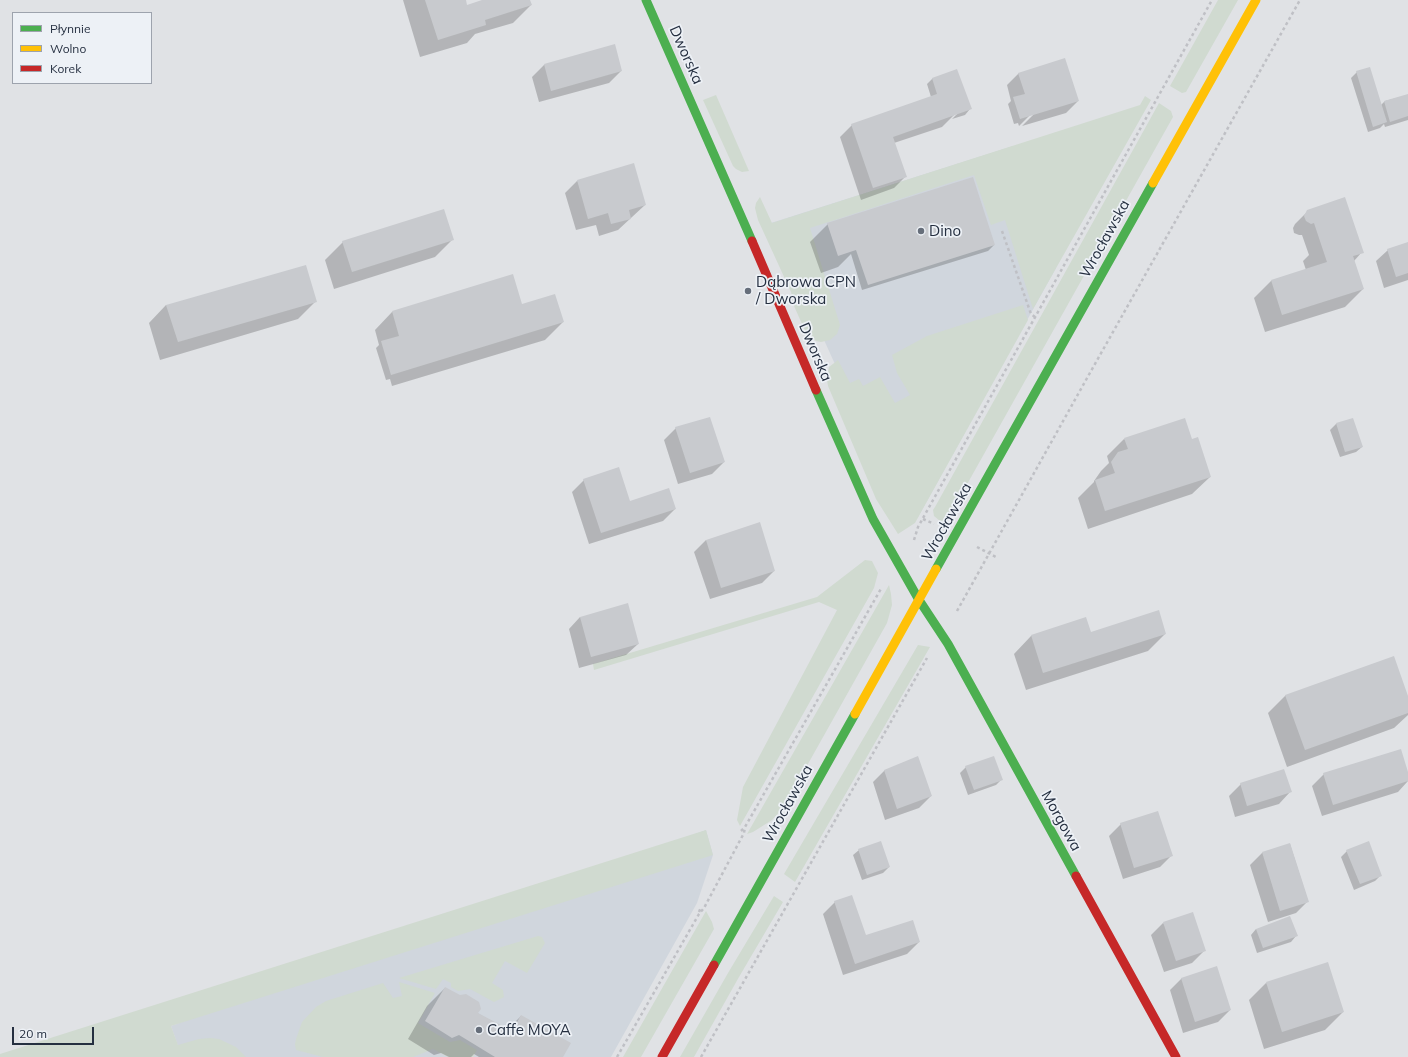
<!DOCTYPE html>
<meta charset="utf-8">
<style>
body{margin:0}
#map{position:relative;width:1408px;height:1057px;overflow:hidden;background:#e0e2e5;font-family:Mulish,sans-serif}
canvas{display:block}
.legend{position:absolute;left:12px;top:12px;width:140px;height:72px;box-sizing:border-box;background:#edf1f6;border:1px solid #9da3ad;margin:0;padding:5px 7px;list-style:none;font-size:12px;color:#252f40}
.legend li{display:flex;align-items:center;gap:8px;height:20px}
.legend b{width:20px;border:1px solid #9da3ad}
.scale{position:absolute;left:12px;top:1027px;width:82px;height:18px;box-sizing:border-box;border:2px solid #252f40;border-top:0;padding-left:5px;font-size:12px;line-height:14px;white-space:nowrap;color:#252f40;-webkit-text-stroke:3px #edf1f6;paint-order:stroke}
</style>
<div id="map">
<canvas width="1408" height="1057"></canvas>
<ul class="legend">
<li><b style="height:5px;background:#4caf50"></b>Płynnie</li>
<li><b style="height:5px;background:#ffc107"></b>Wolno</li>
<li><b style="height:5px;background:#c62828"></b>Korek</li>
</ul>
<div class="scale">20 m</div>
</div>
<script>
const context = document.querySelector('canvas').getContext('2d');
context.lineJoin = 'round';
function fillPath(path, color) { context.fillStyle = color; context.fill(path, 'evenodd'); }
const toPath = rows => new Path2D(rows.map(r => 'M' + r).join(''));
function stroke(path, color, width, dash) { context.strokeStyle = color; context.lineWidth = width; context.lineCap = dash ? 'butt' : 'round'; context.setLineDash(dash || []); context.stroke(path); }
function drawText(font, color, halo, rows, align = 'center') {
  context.font = font + ' Mulish,sans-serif'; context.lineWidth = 3.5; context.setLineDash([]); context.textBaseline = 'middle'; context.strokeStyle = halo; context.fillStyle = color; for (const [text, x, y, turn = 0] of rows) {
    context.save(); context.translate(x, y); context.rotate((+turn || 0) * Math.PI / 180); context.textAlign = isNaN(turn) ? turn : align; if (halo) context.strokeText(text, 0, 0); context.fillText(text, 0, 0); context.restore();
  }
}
const built = toPath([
 [1013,146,1056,268,918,517,834,362,771,223],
 [706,830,713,855,697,903,611,1057,182,1057,171,1026]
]);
const green = toPath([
 [1218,0,1238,0,1186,92,1182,93,1170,86],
 [716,95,749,171,742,172,736,169,733,166,703,100],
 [1145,96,1151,100,1033,309,1005,220,991,225,974,175,810,228,840,325,837,334,830,340,821,342,816,341,807,335,794,306,791,292,758,220,755,208,756,203,760,197,772,223,1140,105],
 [1159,103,1171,111,1173,117,947,520,940,521,934,516,933,510,935,507],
 [1023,305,1028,320,915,523,898,534,876,499,828,386,827,380,829,367,838,360,850,383,859,379,863,386,880,377,895,403,910,395,897,373,892,355,927,336],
 [865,560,872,561,878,573,874,588,740,826,737,820,743,787,837,610,819,602,594,670,593,664,817,597],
 [889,585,891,594,892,605,887,623,790,796,783,808,772,820,753,832,747,834],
 [918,645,930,647,795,882,784,874],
 [706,830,713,855,171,1026,178,1045,199,1039,211,1038,219,1039,236,1047,246,1057,0,1057,0,1054],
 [774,896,783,902,739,977,694,1057,680,1057,728,973],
 [706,911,712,922,714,929,641,1057,623,1057],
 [538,936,542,937,545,943,527,973,505,961,492,983,503,990,504,997,494,1002,470,989,458,991,451,987,451,983,443,979,436,989,399,978],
 [399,982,435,993,418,1023,450,1042,460,1040,477,1050,473,1057,448,1057,433,1049,413,1057,323,1057,296,1050,295,1044,296,1039,302,1022,316,1007,326,1001,383,983,393,998,402,996]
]);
const shadow = toPath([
 [403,0,465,0,466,6,486,0,529,0,531,5,513,23,475,34,467,43,420,57],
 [614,46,621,71,609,83,539,102,532,77,544,65],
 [1357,72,1381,105,1385,101,1408,95,1408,120,1385,127,1384,124,1380,128,1368,132,1351,78],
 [1019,73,1078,101,1066,113,1022,126,1034,114,1031,114,1019,126,1018,123,1014,124,1008,104,1011,101,1007,85],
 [933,78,970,109,965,115,952,119,959,112,958,111,942,127,894,143,906,176,894,188,861,200,840,137,852,125,931,97,927,84],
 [577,181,645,205,618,230,599,236,596,225,576,230,565,193],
 [1308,211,1362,252,1354,261,1363,289,1345,307,1265,332,1254,298,1271,281,1306,270,1303,261,1309,255,1302,235,1299,235,1294,233,1293,228,1295,224],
 [828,224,994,245,988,251,862,290,851,254,838,267,821,273,810,242],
 [452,240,435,257,334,289,325,260,343,242],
 [1408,243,1408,280,1384,288,1376,261,1388,250],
 [316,301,298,319,160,360,149,323,166,305],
 [392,312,563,322,545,340,392,386,390,379,386,380,376,348,379,345,375,330],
 [1352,419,1362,447,1356,452,1340,457,1330,430,1336,424],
 [676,428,724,462,712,474,678,484,664,440],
 [1124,439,1210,477,1192,494,1088,529,1078,498,1094,482,1094,481,1101,471,1109,463,1107,456],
 [584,480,629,502,675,509,663,521,589,544,572,492],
 [706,540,774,571,762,583,710,599,694,552],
 [580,617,638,644,626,655,579,668,569,629],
 [1090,633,1165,634,1148,651,1026,690,1014,654,1031,636],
 [1286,695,1408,699,1408,715,1394,728,1287,767,1268,713],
 [966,767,1002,779,996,785,968,795,960,773],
 [885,770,931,796,919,808,885,820,873,782],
 [1324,774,1408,776,1408,781,1398,792,1322,816,1312,786],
 [1241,784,1290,792,1279,804,1235,817,1229,796],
 [1121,824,1172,855,1160,867,1123,879,1109,836],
 [1290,844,1308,901,1296,913,1268,922,1250,865,1262,853],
 [859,850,889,867,883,873,862,880,853,855],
 [1347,851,1381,875,1375,881,1354,890,1341,857],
 [835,902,865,937,919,942,907,954,843,975,823,914],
 [1163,923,1204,951,1192,963,1164,972,1151,935],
 [1256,929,1296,936,1291,942,1257,953,1251,935],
 [1182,978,1230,1010,1218,1022,1183,1033,1170,990],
 [1266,983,1343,1012,1325,1030,1264,1049,1249,1000],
 [445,988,477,1013,510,1031,515,1022,521,1016,562,1057,479,1057,474,1054,471,1057,449,1057,441,1053,434,1055,408,1039,427,1006]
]);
const building = toPath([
 [425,0,466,0,467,5,482,0,530,0,532,5,485,20,486,25,438,40],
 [615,44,622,71,551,91,544,64],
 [1065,58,1079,101,1020,119,1013,97,1025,94,1018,73],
 [1370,67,1387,122,1373,127,1356,71],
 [957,69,972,109,893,137,907,177,873,188,851,124,937,94,932,78],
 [1408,94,1408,116,1390,122,1384,101],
 [634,163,646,205,629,210,631,219,611,224,608,213,588,219,577,180],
 [973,177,995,245,868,285,856,250,838,256,827,223],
 [1345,197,1364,253,1353,256,1364,289,1282,315,1271,280,1327,262,1314,223,1311,224,1306,221,1304,216,1307,210,1310,209],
 [444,209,454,240,352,272,342,241],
 [1408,242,1408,273,1396,277,1387,249],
 [306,265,317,302,178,342,166,305],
 [513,274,522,304,555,294,564,322,391,375,381,341,399,336,392,311],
 [710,417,725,462,690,473,675,427],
 [1185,418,1192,439,1198,437,1211,477,1105,511,1095,480,1115,473,1111,462,1118,452,1128,449,1124,438],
 [1353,418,1363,447,1345,452,1336,423],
 [619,467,630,501,669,488,676,509,601,533,583,479],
 [760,522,775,571,721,588,706,540],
 [628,603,639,644,591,657,580,617],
 [1159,610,1166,634,1043,673,1031,635,1086,617,1091,632],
 [1394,656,1408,696,1408,713,1305,750,1285,695],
 [1401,749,1408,772,1408,781,1333,805,1323,773],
 [918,756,932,796,897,809,884,770],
 [994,756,1003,780,974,790,965,766],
 [1284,769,1292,792,1247,806,1240,783],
 [1158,811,1173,856,1134,868,1120,823],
 [881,841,890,867,867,875,858,849],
 [1369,841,1382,876,1360,884,1346,850],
 [1290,843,1309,902,1280,911,1262,852],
 [852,895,866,935,913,920,920,942,855,964,834,901],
 [1193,912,1206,951,1176,961,1163,922],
 [1290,916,1298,936,1263,948,1256,929],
 [1328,962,1344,1012,1282,1032,1266,982],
 [1217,966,1231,1010,1195,1022,1181,978],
 [445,987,460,995,466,994,479,1002,481,1009,478,1013,512,1031,521,1015,571,1043,563,1057,495,1057,459,1035,452,1038,425,1021]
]);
const path = toPath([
 [1002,231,1031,314,1035,317],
 [923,519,934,524],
 [914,540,918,527,1212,0],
 [977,547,996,557],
 [957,611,1091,371,1300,0],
 [741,831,745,827,882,587],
 [699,912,701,907],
 [617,1057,699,914,704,908,744,833,745,827],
 [701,1057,927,658]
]);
const fast = toPath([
 [646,0,752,241],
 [816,390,873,519,919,600,948,644,1076,876],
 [936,569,1153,183],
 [714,965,855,714]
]);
const slow = toPath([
 [1153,183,1256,0],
 [855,714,936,569]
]);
const jam = toPath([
 [752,241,816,390],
 [1076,876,1176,1057],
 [662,1057,714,965]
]);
const markers = [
 [921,231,4,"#666e7a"],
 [748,291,4,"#666e7a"],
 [479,1030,4,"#666e7a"]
];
const streetNames = [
 ["Dworska",686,55,66],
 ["Wrocławska",1105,239,-61],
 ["Dworska",815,352,67],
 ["Wrocławska",947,522,-61],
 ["Wrocławska",788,804,-61],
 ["Morgowa",1061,821,61]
];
const poiNames = [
 ["Dino",929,231],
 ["Dąbrowa CPN",756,282],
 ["/ Dworska",756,299],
 ["Caffe MOYA",487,1030]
];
fillPath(built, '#d0d6dd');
fillPath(green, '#d0dad0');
fillPath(shadow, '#0003');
fillPath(building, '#c8cace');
stroke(path, '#bfc0c5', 2.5, [3, 3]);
stroke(fast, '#4caf50', 9);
stroke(slow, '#ffc107', 9);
stroke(jam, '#c62828', 9);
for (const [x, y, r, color] of markers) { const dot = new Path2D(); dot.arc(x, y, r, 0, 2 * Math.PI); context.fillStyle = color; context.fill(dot); stroke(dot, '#edf1f6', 1.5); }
drawText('15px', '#252f40', '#edf1f6', streetNames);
drawText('15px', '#252f40', '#edf1f6', poiNames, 'left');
</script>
